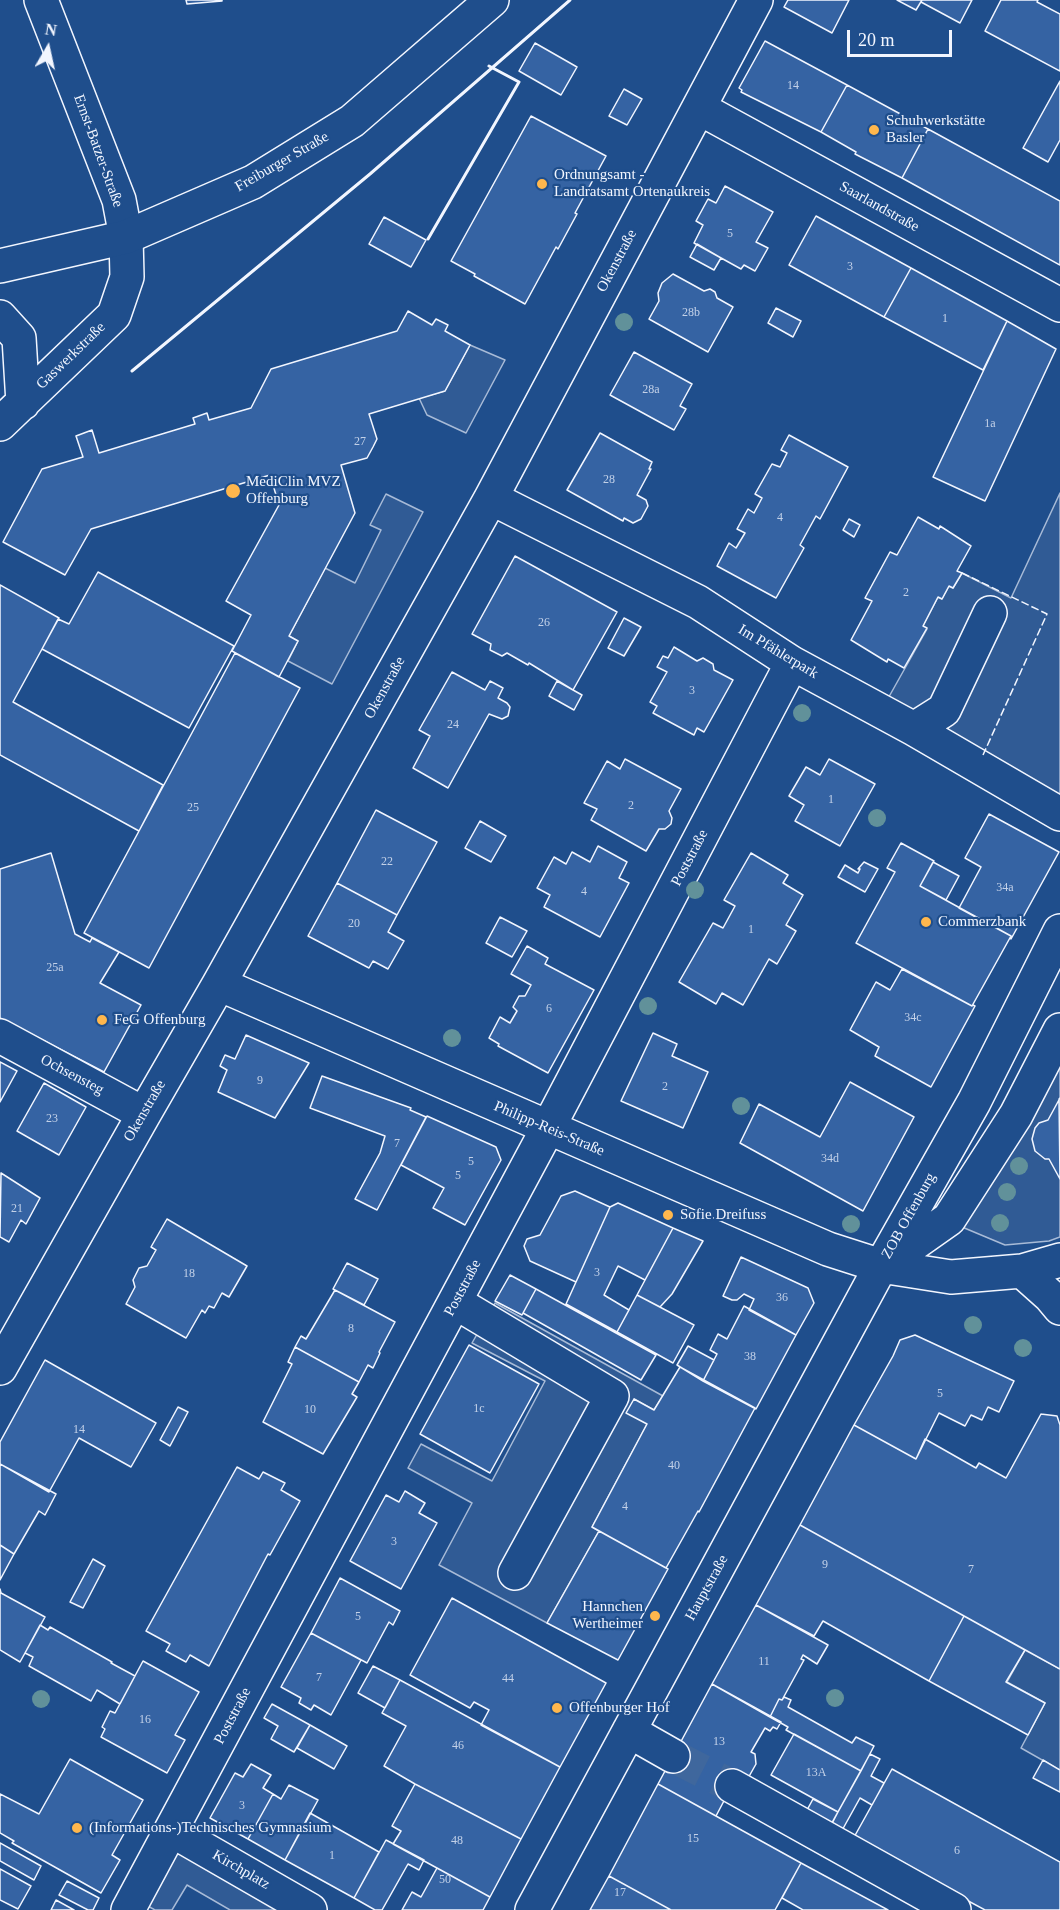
<!DOCTYPE html>
<meta charset="utf-8">
<style>
body{margin:0}
#map{position:relative;width:1060px;height:1910px;overflow:hidden;background:#1f4e8c;font-family:"Times New Roman",serif}
canvas{display:block}
.north{position:absolute;left:18px;top:18px;width:60px;height:60px;-webkit-text-stroke:4px #1f4e8c;paint-order:stroke;rotate:9deg;font-size:16px;font-weight:700;line-height:24px;text-align:center;color:#f2f6ff}
.north::after{content:'';display:block;margin:auto;width:21px;height:27px;background:#f2f6ff;clip-path:polygon(50% 0,100% 100%,50% 72%,0 100%)}
.scale{position:absolute;left:847px;top:30px;width:105px;height:27px;box-sizing:border-box;border:3px solid #f2f6ff;border-top:0;padding-left:8px;font-size:18px;line-height:21px;white-space:nowrap;color:#f2f6ff;-webkit-text-stroke:4px #1f4e8c;paint-order:stroke}
</style>
<div id="map">
<canvas width="1060" height="1910"></canvas>
<div class="north">N</div>
<div class="scale">20 m</div>
</div>
<script>
const context = document.querySelector('canvas').getContext('2d');
context.lineJoin = 'round';
function fillPath(path, color) { context.fillStyle = color; context.fill(path, 'evenodd'); }
const toPath = rows => new Path2D(rows.map(r => 'M' + r).join(''));
function stroke(path, color, width, dash) { context.strokeStyle = color; context.lineWidth = width; context.lineCap = dash ? 'butt' : 'round'; context.setLineDash(dash || []); context.stroke(path); }
function drawText(font, color, halo, rows, align = 'center') {
  context.font = font + ' "Times New Roman",serif'; context.lineWidth = 4.5; context.setLineDash([]); context.textBaseline = 'middle'; context.strokeStyle = halo; context.fillStyle = color; for (const [text, x, y, turn = 0] of rows) {
    context.save(); context.translate(x, y); context.rotate((+turn || 0) * Math.PI / 180); context.textAlign = isNaN(turn) ? turn : align; if (halo) context.strokeText(text, 0, 0); context.fillText(text, 0, 0); context.restore();
  }
}
const built = toPath([
 [470,345,505,360,466,433,427,415,419,398,445,391,470,345],
 [1060,493,1060,809,886,702,927,629,923,626,938,597,942,599,949,586,953,588,962,573,1011,598,1060,493],
 [386,494,423,512,332,684,288,661,298,641,289,636,325,568,355,583,381,530,370,525,386,494],
 [1060,1049,1060,1237,1049,1241,1005,1245,962,1227,1060,1049],
 [495,1303,663,1396,654,1410,634,1399,647,1424,592,1527,599,1531,547,1623,439,1565,472,1503,408,1468,421,1444,492,1481,545,1381,472,1343,495,1303],
 [1025,1650,1060,1669,1060,1770,1021,1748,1045,1703,1007,1682,1025,1650],
 [176,1850,280,1910,230,1910,187,1885,172,1910,155,1910,144,1904,176,1850]
]);
const building = toPath([
 [186,0,222,0,222,1,187,4,186,0],
 [788,0,849,0,832,33,784,7,788,0],
 [897,0,922,0,916,10,897,0],
 [922,0,972,0,960,23,921,2,922,0],
 [1001,0,1038,0,1037,2,1060,14,1060,71,985,31,1001,0],
 [765,41,847,85,821,132,741,92,742,90,739,88,765,41],
 [535,43,577,67,561,95,519,71,535,43],
 [1060,81,1060,140,1048,162,1023,148,1060,81],
 [847,85,928,129,902,178,855,154,856,152,821,132,847,85],
 [624,89,642,99,627,125,609,116,624,89],
 [531,116,606,156,575,213,577,214,558,249,556,247,525,304,474,276,475,274,451,261,531,116],
 [928,129,1060,201,1060,265,902,178,928,129],
 [725,186,773,212,756,242,768,248,755,271,744,265,741,269,694,243,703,225,696,221,708,199,716,203,725,186],
 [816,216,911,268,884,317,789,265,816,216],
 [384,217,426,240,411,267,369,244,384,217],
 [697,244,721,258,714,270,690,257,697,244],
 [911,268,1007,321,983,370,884,317,911,268],
 [673,274,704,291,710,289,715,292,717,298,733,307,708,352,649,319,659,301,658,293,662,283,673,274],
 [776,308,801,321,793,337,768,323,776,308],
 [408,311,432,325,436,319,448,325,445,331,470,345,445,391,369,414,377,439,373,447,367,458,341,465,355,513,289,636,298,641,279,677,232,651,251,615,226,601,279,505,270,475,91,529,65,575,3,542,42,469,83,457,76,436,92,430,99,453,195,424,193,418,207,413,209,420,251,408,271,369,397,331,408,311],
 [1007,321,1056,349,985,501,933,477,1007,321],
 [634,352,692,384,680,406,686,409,674,430,610,395,634,352],
 [600,433,652,462,649,469,651,469,637,495,646,500,648,506,641,519,633,523,624,518,623,521,567,490,600,433],
 [789,435,848,467,820,519,816,516,800,545,804,548,776,598,717,566,729,543,736,548,745,533,737,529,748,509,754,513,762,498,755,494,772,464,780,467,787,453,781,450,789,435],
 [918,517,939,529,940,526,971,546,957,571,962,573,953,588,949,586,942,599,938,597,923,626,927,628,904,668,888,659,887,662,851,640,872,601,865,598,890,552,897,555,918,517],
 [849,519,860,525,854,537,843,530,849,519],
 [515,556,617,612,573,690,529,663,528,665,507,653,502,656,490,650,491,644,472,634,515,556],
 [98,572,234,646,189,728,42,649,58,619,69,624,98,572],
 [0,585,59,618,13,702,163,785,139,831,0,755,0,585],
 [624,618,641,627,624,656,608,648,624,618],
 [674,647,697,661,703,658,713,664,714,670,733,680,704,732,697,728,694,735,653,713,657,706,650,702,667,672,657,667,663,656,668,658,674,647],
 [235,653,300,688,149,968,84,933,235,653],
 [452,672,485,690,490,681,503,688,498,698,507,703,510,707,508,716,502,719,489,714,448,788,413,768,430,736,419,730,452,672],
 [557,681,582,695,574,710,549,696,557,681],
 [625,759,681,789,669,811,672,818,671,824,665,829,659,829,646,851,591,820,597,809,584,803,607,761,620,769,625,759],
 [829,759,875,784,840,846,795,821,804,805,789,796,806,767,820,775,829,759],
 [376,810,437,842,397,915,337,883,376,810],
 [989,814,1059,852,1011,939,1011,936,959,908,981,867,965,858,989,814],
 [480,821,506,836,491,862,465,848,480,821],
 [901,843,934,861,920,886,1011,936,972,1006,856,943,895,872,887,868,901,843],
 [598,846,627,862,619,878,629,883,600,937,544,907,550,895,537,888,554,857,566,864,572,852,590,862,598,846],
 [51,853,75,934,90,942,92,938,119,952,100,983,141,1005,104,1072,0,1018,0,869,51,853],
 [751,853,788,875,783,883,803,895,786,925,796,931,777,964,769,959,743,1005,722,993,716,1004,679,982,713,923,723,928,735,906,724,900,751,853],
 [864,862,878,869,865,892,838,877,845,865,858,873,860,869,858,869,864,862],
 [933,862,959,876,946,900,920,886,933,862],
 [337,883,397,915,388,932,404,941,388,969,373,961,369,968,308,936,337,883],
 [500,917,527,931,512,957,486,943,500,917],
 [527,946,548,958,545,964,594,990,548,1073,498,1046,499,1044,489,1038,500,1017,510,1023,517,1011,513,1007,519,996,525,996,531,985,511,974,527,946],
 [902,969,972,1006,973,1005,975,1006,931,1087,875,1056,879,1047,850,1030,876,982,890,990,902,969],
 [653,1033,677,1044,672,1056,708,1072,683,1128,621,1101,653,1033],
 [246,1035,309,1063,275,1118,218,1092,227,1070,220,1066,225,1055,235,1059,246,1035],
 [0,1062,17,1071,0,1102,0,1062],
 [322,1076,411,1108,410,1110,426,1117,377,1210,355,1199,380,1153,385,1136,310,1108,322,1076],
 [850,1082,914,1117,863,1211,740,1143,759,1104,820,1137,850,1082],
 [44,1083,86,1107,59,1155,17,1131,44,1083],
 [1060,1098,1059,1099,1060,1179,1049,1159,1045,1159,1035,1151,1032,1139,1035,1128,1039,1123,1048,1120,1060,1098],
 [427,1116,496,1147,501,1160,465,1225,433,1208,444,1188,401,1165,427,1116],
 [1,1173,40,1198,26,1224,21,1220,9,1242,0,1237,1,1173],
 [575,1191,610,1207,576,1282,530,1261,524,1246,527,1239,540,1235,561,1196,575,1191],
 [618,1203,673,1228,645,1280,618,1266,604,1295,629,1310,617,1332,566,1304,610,1207,618,1203],
 [167,1219,247,1266,229,1297,222,1293,214,1308,209,1306,205,1313,202,1310,186,1338,126,1304,135,1287,133,1280,139,1268,147,1266,156,1250,151,1247,167,1219],
 [673,1228,703,1241,672,1294,660,1307,637,1295,673,1228],
 [741,1257,808,1288,814,1303,796,1335,749,1310,754,1299,744,1294,737,1300,732,1300,723,1296,741,1257],
 [347,1263,378,1279,364,1305,333,1289,347,1263],
 [510,1275,536,1289,522,1315,495,1301,510,1275],
 [536,1289,656,1355,641,1380,523,1313,536,1289],
 [335,1290,395,1322,379,1352,380,1353,373,1368,368,1365,359,1382,295,1347,301,1336,306,1339,335,1290],
 [637,1295,694,1325,673,1363,617,1332,637,1295],
 [744,1306,796,1335,756,1409,703,1381,717,1354,710,1350,718,1334,727,1339,744,1306],
 [915,1335,1014,1381,999,1412,988,1407,982,1420,971,1415,965,1426,939,1413,916,1459,854,1425,893,1356,900,1340,915,1335],
 [469,1345,539,1384,490,1473,420,1434,469,1345],
 [688,1346,714,1360,703,1381,677,1365,688,1346],
 [295,1347,359,1382,352,1394,357,1397,323,1454,263,1422,292,1364,288,1362,295,1347],
 [45,1360,156,1423,131,1467,79,1438,49,1492,0,1464,0,1442,45,1360],
 [680,1367,755,1408,699,1512,698,1511,666,1568,592,1527,647,1424,626,1413,634,1399,654,1410,680,1367],
 [178,1407,188,1412,170,1446,160,1440,178,1407],
 [1041,1414,1057,1416,1060,1425,1060,1669,800,1525,854,1425,916,1459,925,1439,976,1468,979,1463,1006,1478,1041,1414],
 [0,1464,56,1494,45,1515,39,1511,14,1554,0,1545,0,1464],
 [237,1467,259,1479,263,1472,285,1483,281,1490,300,1501,270,1555,268,1554,209,1666,190,1655,186,1662,166,1651,170,1644,146,1631,237,1467],
 [405,1491,425,1503,419,1513,437,1523,401,1589,350,1561,386,1495,399,1502,405,1491],
 [800,1525,964,1616,929,1681,823,1621,814,1636,756,1605,800,1525],
 [599,1531,668,1569,618,1660,547,1623,599,1531],
 [0,1545,14,1554,0,1580,0,1545],
 [93,1559,105,1566,83,1608,70,1602,93,1559],
 [340,1578,400,1611,393,1625,389,1622,367,1663,311,1633,340,1578],
 [0,1589,1,1593,45,1617,20,1662,0,1650,0,1589],
 [452,1598,606,1683,560,1767,481,1725,489,1710,474,1702,470,1708,410,1675,452,1598],
 [756,1605,828,1645,817,1664,803,1655,801,1659,804,1660,782,1700,779,1699,770,1717,712,1684,756,1605],
 [964,1616,1025,1650,1006,1682,1045,1703,1028,1735,929,1681,964,1616],
 [40,1625,48,1630,50,1627,112,1662,111,1663,135,1676,120,1704,97,1690,91,1701,29,1666,33,1657,25,1653,40,1625],
 [311,1633,361,1660,331,1715,314,1705,311,1710,299,1703,301,1698,281,1687,311,1633],
 [143,1661,199,1692,175,1735,185,1740,167,1773,101,1737,105,1729,102,1727,110,1711,115,1713,143,1661],
 [373,1666,400,1680,385,1708,358,1693,373,1666],
 [400,1680,560,1767,521,1839,415,1784,384,1766,406,1726,382,1713,400,1680],
 [712,1684,781,1722,777,1729,773,1727,770,1731,765,1728,751,1752,755,1754,756,1764,747,1780,735,1780,716,1816,658,1784,712,1684],
 [784,1697,791,1700,788,1707,852,1743,856,1737,874,1746,861,1771,786,1730,788,1727,770,1717,779,1699,782,1700,784,1697],
 [272,1704,310,1725,294,1752,271,1739,278,1726,264,1718,272,1704],
 [310,1725,347,1746,334,1769,297,1748,310,1725],
 [794,1734,861,1771,838,1812,771,1775,794,1734],
 [870,1754,880,1759,871,1776,884,1783,872,1805,860,1798,840,1834,829,1828,870,1754],
 [70,1759,143,1800,112,1855,120,1860,101,1893,12,1843,14,1841,0,1833,0,1794,39,1814,70,1759],
 [1043,1760,1060,1770,1060,1792,1033,1778,1043,1760],
 [251,1764,271,1775,263,1788,273,1794,248,1839,210,1818,235,1773,243,1777,251,1764],
 [892,1769,1060,1862,1060,1910,985,1910,853,1839,892,1769],
 [415,1784,521,1839,490,1897,393,1844,401,1831,392,1826,415,1784],
 [658,1784,801,1863,775,1910,671,1910,609,1876,658,1784],
 [289,1785,318,1800,285,1860,248,1839,273,1794,281,1799,289,1785],
 [813,1799,838,1812,826,1835,801,1821,813,1799],
 [310,1813,379,1852,354,1898,285,1860,310,1813],
 [386,1840,424,1860,419,1870,408,1864,382,1910,375,1910,354,1898,386,1840],
 [0,1843,41,1866,34,1880,0,1861,0,1843],
 [801,1863,888,1910,803,1910,782,1898,801,1863],
 [437,1868,490,1897,483,1910,402,1910,412,1892,421,1897,437,1868],
 [0,1869,31,1886,18,1909,0,1900,0,1869],
 [609,1876,671,1910,590,1910,609,1876],
 [67,1881,99,1898,93,1910,88,1910,59,1895,67,1881],
 [56,1900,74,1910,51,1910,56,1900]
]);
const minorTunnel = toPath([
 [673,1756,732,1786]
]);
const minor = toPath([
 [699,108,1060,305],
 [0,317,19,338,23,403],
 [0,424,114,315,127,277,126,237,119,200,41,0],
 [491,498,698,602,792,663,914,729,1060,814],
 [914,729,944,710,990,613],
 [219,984,828,1249,881,1266,951,1277,1022,1271,1060,1260],
 [0,1036,144,1114],
 [888,1262,949,1219,1016,1115,1060,1030],
 [1022,1271,1050,1296,1060,1308],
 [455,1302,612,1396,515,1573],
 [0,1368,144,1114,219,984,491,498,756,0],
 [629,1731,673,1756],
 [732,1786,954,1910],
 [171,1830,310,1910],
 [128,1910,548,1128,792,663],
 [532,1910,881,1266,974,1102,1060,931]
]);
const major = toPath([
 [0,266,126,237,253,182,352,121,492,0]
]);
const fence = toPath([
 [962,573,1047,614,983,755]
]);
const wall = toPath([
 [428,239,519,82,489,66],
 [132,371,370,174,570,0]
]);
const trees = [
 [624,322],
 [802,713],
 [877,818],
 [695,890],
 [648,1006],
 [452,1038],
 [741,1106],
 [1019,1166],
 [1007,1192],
 [1000,1223],
 [851,1224],
 [973,1325],
 [1023,1348],
 [835,1698],
 [41,1699]
];
const markers = [
 [874,130,6,"#ffb74d"],
 [542,184,6,"#ffb74d"],
 [233,491,8,"#ffb74d"],
 [926,922,6,"#ffb74d"],
 [102,1020,6,"#ffb74d"],
 [668,1215,6,"#ffb74d"],
 [655,1616,6,"#ffb74d"],
 [557,1708,6,"#ffb74d"],
 [77,1828,6,"#ffb74d"]
];
const numberNames = [
 ["14",793,86],
 ["5",730,234],
 ["3",850,267],
 ["28b",691,313],
 ["1",945,319],
 ["28a",651,390],
 ["1a",990,424],
 ["27",360,442],
 ["28",609,480],
 ["4",780,518],
 ["2",906,593],
 ["26",544,623],
 ["3",692,691],
 ["24",453,725],
 ["1",831,800],
 ["2",631,806],
 ["25",193,808],
 ["22",387,862],
 ["34a",1005,888],
 ["4",584,892],
 ["20",354,924],
 ["1",751,930],
 ["25a",55,968],
 ["6",549,1009],
 ["34c",913,1018],
 ["9",260,1081],
 ["2",665,1087],
 ["23",52,1119],
 ["7",397,1144],
 ["34d",830,1159],
 ["5",471,1162],
 ["5",458,1176],
 ["21",17,1209],
 ["3",597,1273],
 ["18",189,1274],
 ["36",782,1298],
 ["8",351,1329],
 ["38",750,1357],
 ["5",940,1394],
 ["1c",479,1409],
 ["10",310,1410],
 ["14",79,1430],
 ["40",674,1466],
 ["4",625,1507],
 ["3",394,1542],
 ["9",825,1565],
 ["7",971,1570],
 ["5",358,1617],
 ["11",764,1662],
 ["7",319,1678],
 ["44",508,1679],
 ["16",145,1720],
 ["13",719,1742],
 ["46",458,1746],
 ["13A",816,1773],
 ["3",242,1806],
 ["15",693,1839],
 ["48",457,1841],
 ["6",957,1851],
 ["1",332,1856],
 ["50",445,1880],
 ["17",620,1893]
];
const poiNames = [
 ["Schuhwerkstätte",886,121],
 ["Basler",886,138],
 ["Ordnungsamt -",554,175],
 ["Landratsamt Ortenaukreis",554,192],
 ["MediClin MVZ",246,482],
 ["Offenburg",246,499],
 ["Commerzbank",938,922],
 ["FeG Offenburg",114,1020],
 ["Sofie Dreifuss",680,1215],
 ["Hannchen",643,1607,"right"],
 ["Wertheimer",643,1624,"right"],
 ["Offenburger Hof",569,1708],
 ["(Informations-)Technisches Gymnasium",89,1828]
];
const streetNames = [
 ["Ernst-Batzer-Straße",98,151,70],
 ["Freiburger Straße",282,162,-30],
 ["Saarlandstraße",879,207,29],
 ["Okenstraße",617,261,-62],
 ["Gaswerkstraße",71,356,-44],
 ["Im Pfählerpark",778,652,31],
 ["Okenstraße",385,688,-61],
 ["Poststraße",690,858,-62],
 ["Ochsensteg",72,1075,28],
 ["Okenstraße",145,1111,-60],
 ["Philipp-Reis-Straße",549,1129,23],
 ["ZOB Offenburg",909,1216,-61],
 ["Poststraße",463,1288,-62],
 ["Hauptstraße",707,1588,-61],
 ["Poststraße",233,1716,-62],
 ["Kirchplatz",241,1870,30]
];
fillPath(built, '#305b95');
stroke(built, '#a8bbd7', 1.5);
fillPath(building, '#3563a3');
stroke(building, '#f2f6ff', 1.5);
stroke(minorTunnel, '#3f679d', 33, [33, 16]);
stroke(minor, '#f2f6ff', 36);
stroke(major, '#f2f6ff', 36);
stroke(minor, '#1f4e8c', 33);
stroke(major, '#1f4e8c', 33);
stroke(fence, '#f2f6ff', 1.5, [8, 3]);
stroke(wall, '#f2f6ff', 3);
context.fillStyle = '#61919a';
for (const [x, y] of trees) { context.beginPath(); context.arc(x, y, 9, 0, 2 * Math.PI); context.fill(); }
for (const [x, y, r, color] of markers) { const dot = new Path2D(); dot.arc(x, y, r, 0, 2 * Math.PI); context.fillStyle = color; context.fill(dot); stroke(dot, '#1f4e8c', 2); }
drawText('12px', '#c3d1e8', null, numberNames);
drawText('15px', '#f2f6ff', '#1f4e8c', poiNames, 'left');
drawText('15px', '#f2f6ff', '#1f4e8c', streetNames);
</script>
